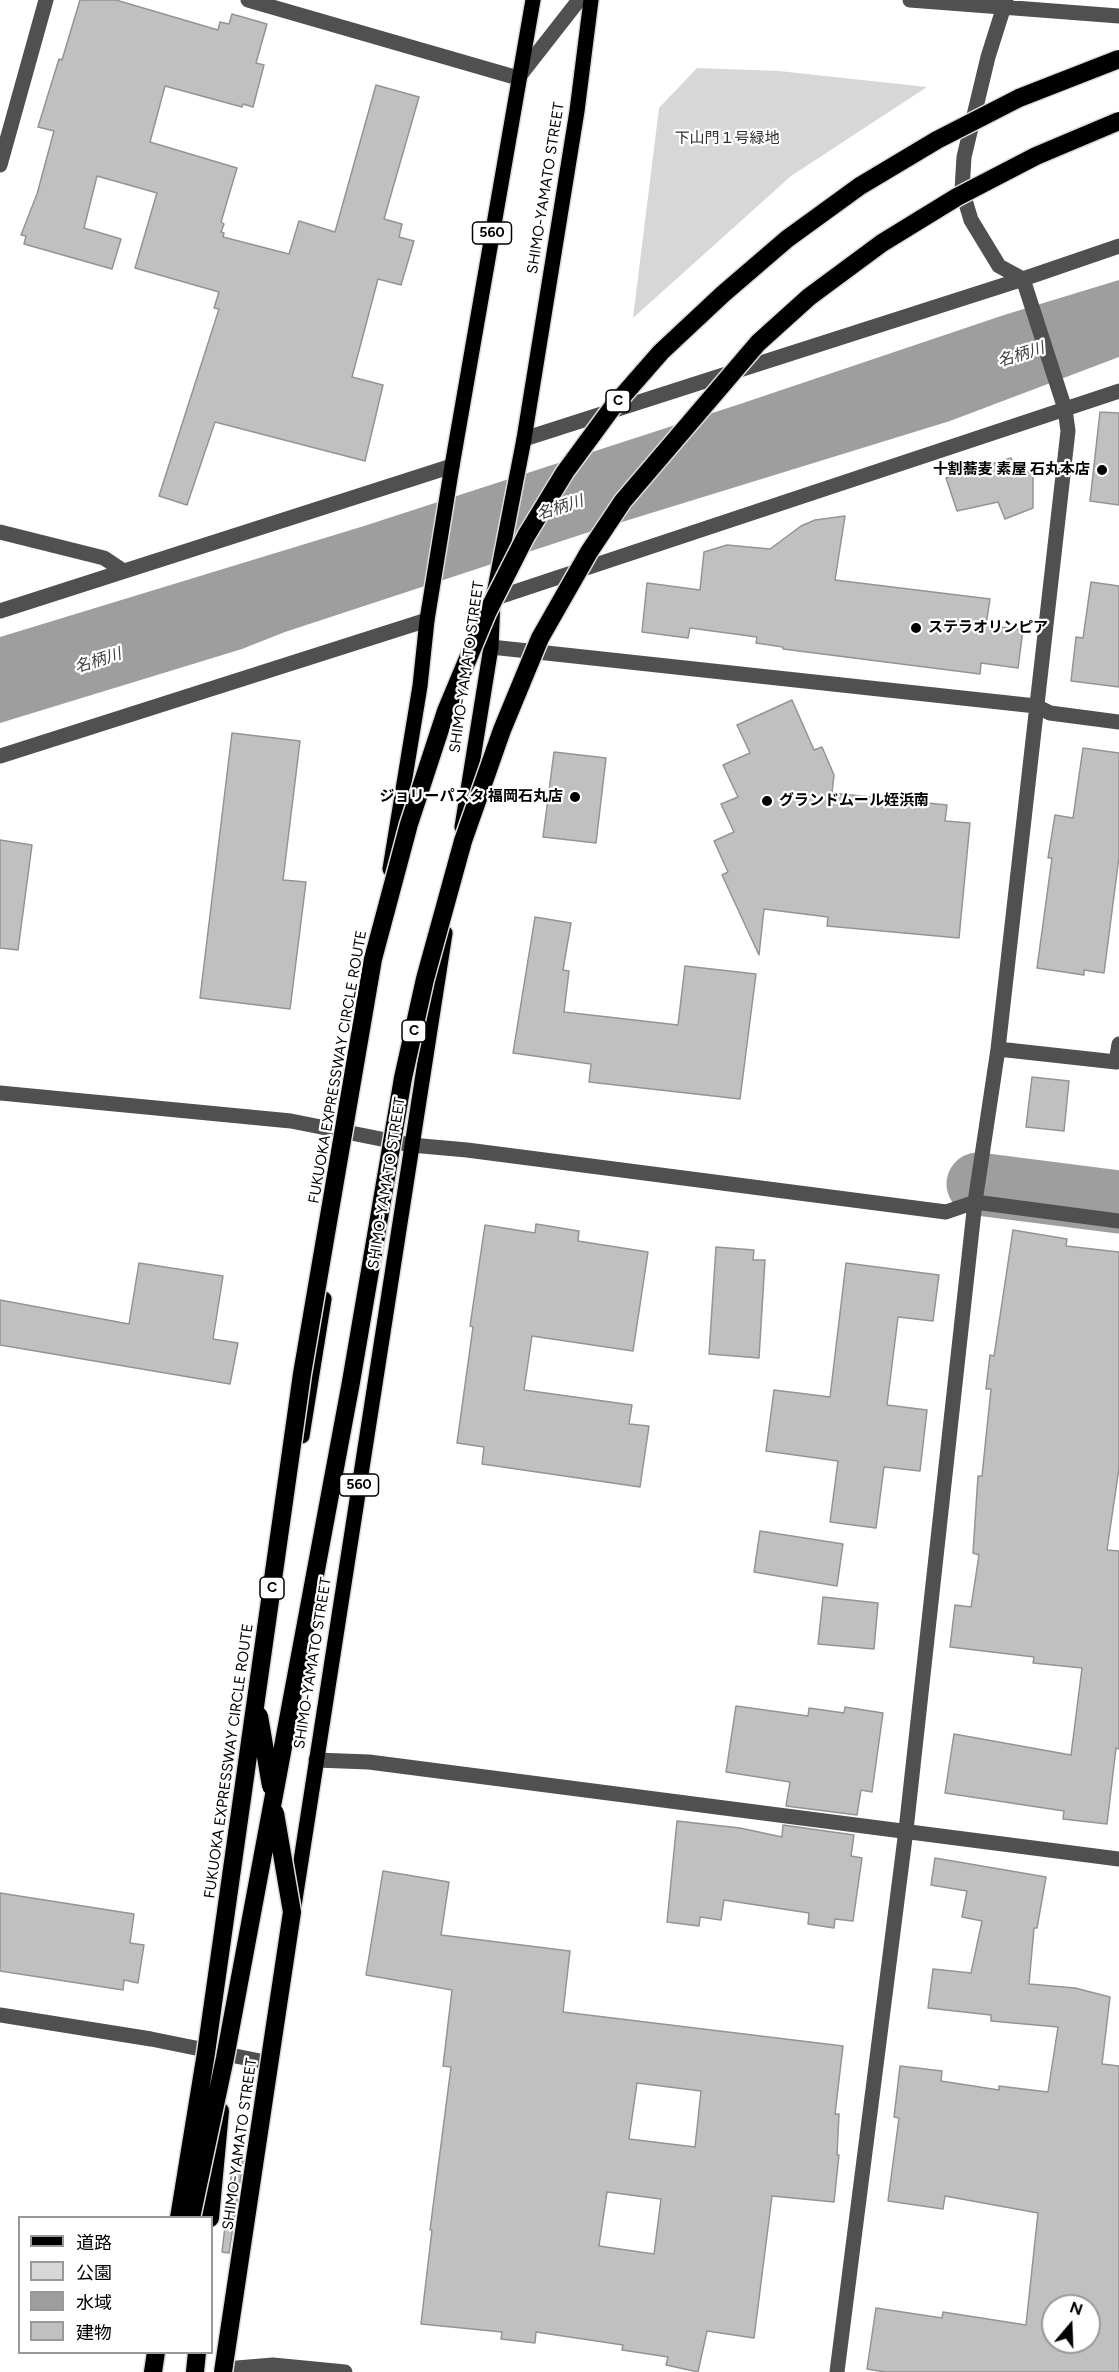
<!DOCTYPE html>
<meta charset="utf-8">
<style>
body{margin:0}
#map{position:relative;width:1119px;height:2372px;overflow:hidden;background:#fff;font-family:Figtree,"Noto Sans JP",sans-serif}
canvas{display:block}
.legend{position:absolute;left:18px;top:2216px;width:195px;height:138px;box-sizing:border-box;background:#fff;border:2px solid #999;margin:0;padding:8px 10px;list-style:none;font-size:18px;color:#000}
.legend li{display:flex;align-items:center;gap:12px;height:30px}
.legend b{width:30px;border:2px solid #999}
.north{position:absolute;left:1041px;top:2294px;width:60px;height:60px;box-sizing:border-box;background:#fff;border:2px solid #999;border-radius:50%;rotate:19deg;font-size:16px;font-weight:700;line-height:24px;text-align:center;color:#000}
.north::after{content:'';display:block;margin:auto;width:21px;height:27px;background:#000;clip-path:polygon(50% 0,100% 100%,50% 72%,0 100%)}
</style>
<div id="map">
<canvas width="1119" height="2372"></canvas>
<ul class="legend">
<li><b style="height:8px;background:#000"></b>道路</li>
<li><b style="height:16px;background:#d7d7d7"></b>公園</li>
<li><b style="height:16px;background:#9e9e9e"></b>水域</li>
<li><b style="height:16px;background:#c0c0c0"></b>建物</li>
</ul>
<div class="north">N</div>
</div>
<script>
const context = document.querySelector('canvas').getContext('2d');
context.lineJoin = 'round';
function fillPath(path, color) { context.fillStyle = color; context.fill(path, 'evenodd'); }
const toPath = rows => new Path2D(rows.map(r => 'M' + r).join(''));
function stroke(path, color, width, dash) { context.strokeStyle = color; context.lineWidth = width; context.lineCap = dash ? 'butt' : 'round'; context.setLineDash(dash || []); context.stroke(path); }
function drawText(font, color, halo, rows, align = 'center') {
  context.font = font + ' Figtree,"Noto Sans JP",sans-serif'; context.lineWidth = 4.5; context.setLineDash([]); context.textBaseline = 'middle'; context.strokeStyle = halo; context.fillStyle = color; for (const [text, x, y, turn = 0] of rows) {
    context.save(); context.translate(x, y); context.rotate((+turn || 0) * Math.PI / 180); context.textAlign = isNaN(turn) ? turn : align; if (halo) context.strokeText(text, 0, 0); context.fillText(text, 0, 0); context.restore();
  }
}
const green = toPath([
 [697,68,779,71,927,87,791,176,633,318,659,108]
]);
const water = toPath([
 [1119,280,1119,357,950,421,583,534,285,632,242,649,0,723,0,637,364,526,740,404,1004,315]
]);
const river = toPath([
 [978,1184,1119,1202]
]);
const building = toPath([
 [80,0,116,0,218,30,220,22,229,24,232,14,267,24,256,63,264,65,253,107,243,104,242,107,165,86,150,142,237,168,221,222,224,224,221,232,224,233,223,237,289,254,299,221,335,232,376,85,419,97,384,219,402,224,399,237,414,241,401,285,378,279,352,377,383,385,365,461,215,422,187,505,159,496,219,309,214,308,219,292,135,268,157,193,97,176,84,228,121,239,112,269,24,244,26,236,21,235,37,194,54,131,38,127,59,59,62,60,80,0],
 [1100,412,1119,413,1119,505,1090,501,1100,412],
 [1011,458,1020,476,1033,470,1033,508,1005,519,998,502,957,511,946,478,1011,458],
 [845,516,835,580,990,599,986,625,1023,630,1018,668,981,663,980,674,783,649,783,647,756,643,757,637,690,628,688,638,642,632,647,583,700,590,704,552,727,545,770,549,801,526,815,520,845,516],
 [1091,582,1119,586,1119,687,1071,681,1076,637,1083,638,1091,582],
 [792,700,814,750,822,747,834,775,832,793,947,805,945,821,970,823,959,938,827,926,828,917,764,909,759,955,722,875,728,872,714,841,734,832,721,804,738,797,723,765,750,753,737,725,792,700],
 [232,733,300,741,283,880,306,882,290,1009,200,998,232,733],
 [1083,748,1119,753,1119,857,1104,973,1084,970,1084,975,1037,968,1052,858,1048,858,1055,815,1073,818,1083,748],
 [554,752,606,758,596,843,543,837,554,752],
 [0,840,32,845,18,950,0,948,0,840],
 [535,917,571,923,563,970,569,971,564,1012,678,1025,685,966,756,974,740,1099,589,1082,591,1064,513,1053,535,917],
 [1032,1077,1069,1081,1064,1131,1026,1127,1032,1077],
 [536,1224,579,1231,578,1241,648,1252,633,1351,532,1336,524,1390,632,1405,629,1424,649,1426,640,1487,482,1464,484,1447,457,1443,473,1327,470,1326,485,1225,535,1233,536,1224],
 [1013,1230,1067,1239,1066,1246,1119,1252,1119,1468,1107,1550,1119,1551,1119,1749,1116,1748,1107,1824,1063,1819,1064,1811,945,1793,954,1734,1071,1755,1082,1668,1033,1663,1034,1657,950,1647,955,1605,971,1607,979,1555,973,1553,978,1476,982,1476,991,1389,986,1389,990,1355,994,1356,1013,1230],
 [716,1247,754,1250,753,1260,765,1260,759,1358,709,1354,716,1247],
 [139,1263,223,1276,213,1339,238,1343,230,1384,0,1345,0,1300,129,1324,139,1263],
 [846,1263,939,1275,933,1321,898,1317,887,1405,927,1410,920,1471,884,1467,876,1528,830,1522,838,1461,766,1451,774,1390,830,1397,846,1263],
 [760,1531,843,1544,837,1586,754,1572,760,1531],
 [823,1597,878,1603,874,1649,818,1644,823,1597],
 [736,1706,808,1716,809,1708,844,1713,845,1707,883,1713,872,1792,861,1790,857,1815,786,1806,790,1782,726,1772,736,1706],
 [677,1821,740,1828,782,1837,783,1825,854,1835,851,1856,862,1858,853,1921,835,1919,834,1928,808,1924,809,1913,724,1900,721,1920,700,1917,699,1926,667,1922,677,1821],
 [935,1858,1046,1877,1037,1928,1034,1928,1029,1984,1075,1988,1110,1997,1102,2064,1119,2066,1119,2372,885,2372,867,2369,876,2308,942,2318,943,2312,1026,2325,1038,2213,945,2196,943,2209,888,2201,899,2118,894,2117,900,2066,942,2071,941,2081,999,2090,999,2086,1048,2092,1058,2027,991,2021,991,2015,928,2008,933,1969,971,1973,982,1921,962,1917,967,1891,931,1885,935,1858],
 [1053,2306,1089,2306,1089,2342,1053,2342,1053,2306],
 [383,1871,449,1882,441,1935,570,1951,563,2012,843,2046,835,2114,839,2114,837,2155,839,2155,834,2202,772,2196,754,2338,707,2331,698,2372,666,2365,668,2357,622,2350,623,2345,536,2332,535,2343,501,2339,502,2332,421,2324,432,2230,430,2230,451,2067,443,2066,452,1990,366,1975,383,1871],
 [637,2083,701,2091,695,2147,629,2139,637,2083],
 [607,2192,661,2199,654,2254,599,2246,607,2192],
 [0,1893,134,1914,130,1943,144,1945,138,1983,124,1980,123,1990,0,1971,0,1893],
 [233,2159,243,2161,229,2253,222,2252,233,2159]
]);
const minor = toPath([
 [248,0,518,78,579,0],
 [910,0,1119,16],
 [0,165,46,0],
 [524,439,1023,279,1119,246],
 [0,532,104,558,122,570],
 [493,599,1119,391],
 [0,611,452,466],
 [491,647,1036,706,1050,713,1119,722],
 [0,756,427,620],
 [998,1049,1116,1062,1119,1044],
 [0,1093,291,1121,411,1145,467,1150,946,1212,975,1202,1119,1221],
 [316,1760,369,1762,1119,1859],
 [0,2015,151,2039,270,2063],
 [225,2369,273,2365,345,2372],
 [837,2372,906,1830,975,1202,998,1049,1068,431,1065,409,1023,279,999,266,971,220,962,190,964,157,988,57,1006,0]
]);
const major = toPath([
 [462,827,491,647,493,599,524,439,577,111,591,0],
 [390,869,420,686,427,620,452,466,533,0],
 [302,1436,324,1299],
 [294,1906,445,933]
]);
const highway = toPath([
 [210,2218,220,2111],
 [153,2372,156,2352],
 [195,2372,197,2352]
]);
const highwayBridge = toPath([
 [259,1716,271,1786],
 [179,2218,206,2053,302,1374,373,959,409,824,446,711,487,613,526,536,565,472,612,408,661,352,723,294,787,239,860,186,937,140,1019,98,1119,59],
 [191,2218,225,2058,351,1382,403,1078,425,979,463,841,502,730,540,638,589,552,623,501,758,343,809,297,882,243,957,197,1036,156,1119,121],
 [223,2372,292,1912,275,1813]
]);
const markers = [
 [1102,470,6,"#000"],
 [916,628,6,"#000"],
 [575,797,6,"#000"],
 [767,801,6,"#000"]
];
const shields = [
 [492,233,39],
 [618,401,24],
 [414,1031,24],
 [359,1485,39],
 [272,1588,24]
];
const shieldNames = [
 ["560",492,233],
 ["C",618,401],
 ["C",414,1031],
 ["560",359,1485],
 ["C",272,1588]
];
const parkNames = [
 ["下山門１号緑地",727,139]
];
const streetNames = [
 ["SHIMO-YAMATO STREET",546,188,-81],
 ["SHIMO-YAMATO STREET",467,667,-82],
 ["FUKUOKA EXPRESSWAY CIRCLE ROUTE",338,1067,-80],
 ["SHIMO-YAMATO STREET",387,1183,-81],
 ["SHIMO-YAMATO STREET",313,1663,-81],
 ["FUKUOKA EXPRESSWAY CIRCLE ROUTE",229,1761,-82],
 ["SHIMO-YAMATO STREET",240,2144,-82]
];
const poiNames = [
 ["十割蕎麦 素屋 石丸本店",1090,470],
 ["ステラオリンピア",928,628,"left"],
 ["ジョリーパスタ 福岡石丸店",563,797],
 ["グランドムール姪浜南",779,801,"left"]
];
const waterNames = [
 ["名柄川",1021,355,-18],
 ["名柄川",560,508,-18],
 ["名柄川",98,661,-18]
];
fillPath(green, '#d7d7d7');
fillPath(water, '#9e9e9e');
stroke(river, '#9e9e9e', 63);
fillPath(building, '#c0c0c0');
stroke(building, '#949494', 1.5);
stroke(major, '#dbdbdb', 18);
stroke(highway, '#dbdbdb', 21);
stroke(minor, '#505050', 15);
stroke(major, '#000', 15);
stroke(highway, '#000', 18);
stroke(highwayBridge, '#dbdbdb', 21, []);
stroke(highwayBridge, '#000', 18);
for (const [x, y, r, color] of markers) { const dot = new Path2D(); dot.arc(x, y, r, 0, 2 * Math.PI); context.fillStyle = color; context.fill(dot); stroke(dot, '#fff', 2); }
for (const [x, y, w] of shields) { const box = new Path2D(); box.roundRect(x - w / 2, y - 11, w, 22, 4.5); context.fillStyle = '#fff'; context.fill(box); stroke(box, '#000', 1.5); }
drawText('bold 14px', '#000', null, shieldNames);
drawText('15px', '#2e2e2e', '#fff', parkNames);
drawText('15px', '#000', '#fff', streetNames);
drawText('bold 15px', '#000', '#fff', poiNames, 'right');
drawText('italic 16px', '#3f3f3f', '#fff', waterNames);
</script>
